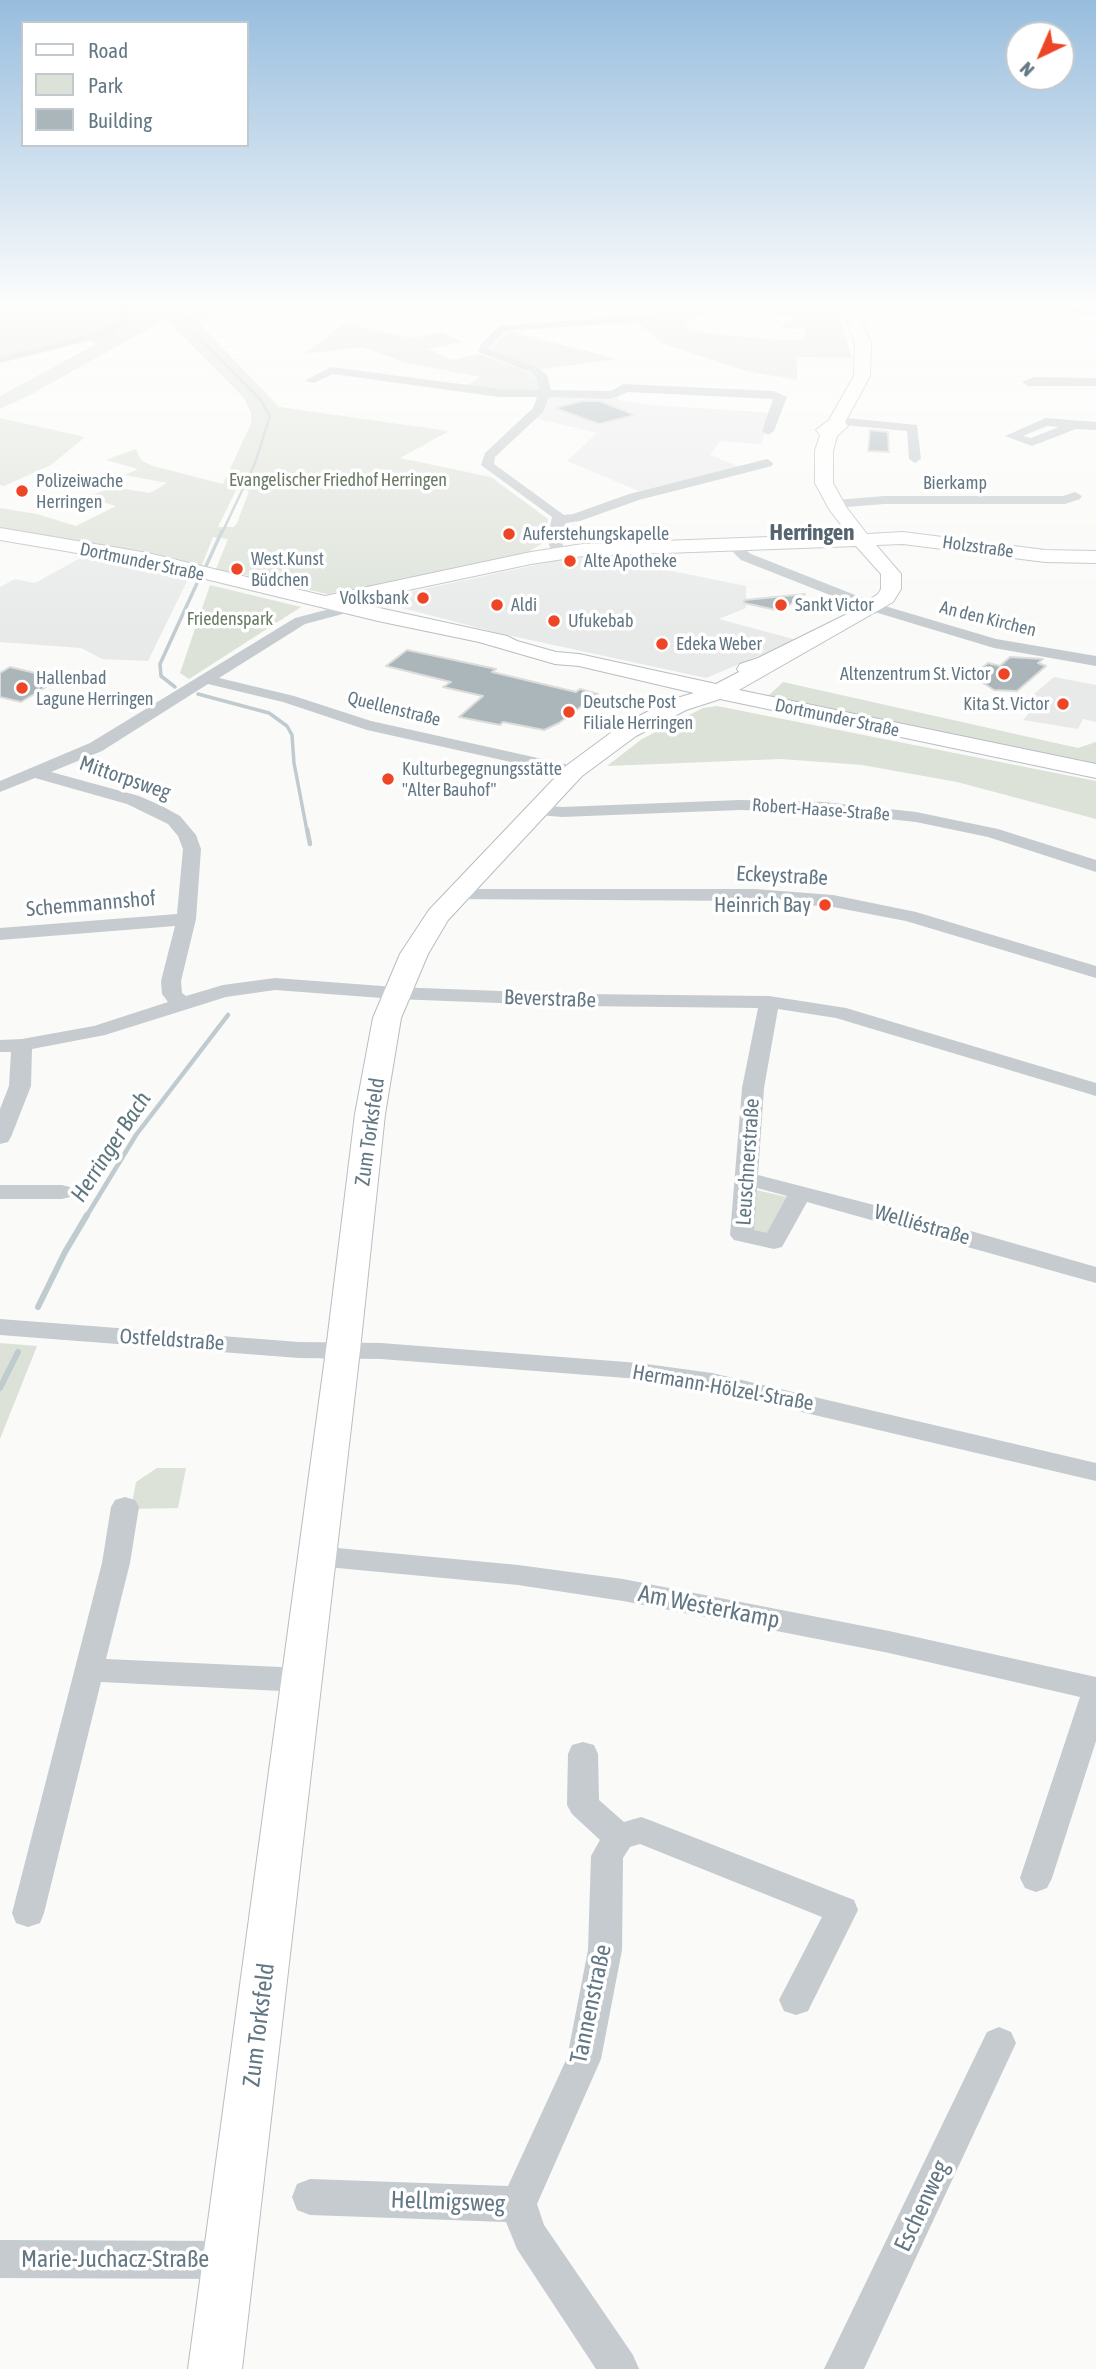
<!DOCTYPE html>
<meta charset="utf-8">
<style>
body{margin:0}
#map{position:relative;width:1096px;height:2369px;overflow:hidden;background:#fafaf8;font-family:"Asap Condensed",sans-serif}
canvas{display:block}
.legend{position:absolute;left:21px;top:21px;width:228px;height:126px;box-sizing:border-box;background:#fff;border:2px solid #c1c9ce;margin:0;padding:9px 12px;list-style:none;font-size:21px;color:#637884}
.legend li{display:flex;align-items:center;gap:14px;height:35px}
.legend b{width:35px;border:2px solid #c1c9ce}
.north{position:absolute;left:1005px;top:21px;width:70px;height:70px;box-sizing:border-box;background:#fff;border:2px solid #c1c9ce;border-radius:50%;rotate:224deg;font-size:19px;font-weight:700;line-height:28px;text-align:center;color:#637884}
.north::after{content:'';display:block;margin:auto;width:24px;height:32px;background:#ed4525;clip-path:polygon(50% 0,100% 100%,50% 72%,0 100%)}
</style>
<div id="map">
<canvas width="1096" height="2369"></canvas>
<ul class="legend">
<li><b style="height:9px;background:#fff"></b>Road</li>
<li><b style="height:19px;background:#dce2d8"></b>Park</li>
<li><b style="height:19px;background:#abb6bb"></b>Building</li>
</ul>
<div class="north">N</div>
</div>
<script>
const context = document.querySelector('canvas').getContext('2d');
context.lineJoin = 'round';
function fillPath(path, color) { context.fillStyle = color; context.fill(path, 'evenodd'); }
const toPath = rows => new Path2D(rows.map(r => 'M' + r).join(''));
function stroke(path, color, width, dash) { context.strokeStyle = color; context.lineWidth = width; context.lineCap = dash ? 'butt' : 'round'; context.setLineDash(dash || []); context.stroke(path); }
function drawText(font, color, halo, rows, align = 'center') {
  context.font = font + ' "Asap Condensed",sans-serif'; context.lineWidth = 7; context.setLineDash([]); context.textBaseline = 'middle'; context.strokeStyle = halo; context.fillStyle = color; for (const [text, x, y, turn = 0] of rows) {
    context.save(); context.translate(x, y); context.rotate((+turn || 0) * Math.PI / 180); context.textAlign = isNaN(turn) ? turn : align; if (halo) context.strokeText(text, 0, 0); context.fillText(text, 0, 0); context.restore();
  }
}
const built = toPath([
 [619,394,619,400,652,405,773,413,761,444,720,441,710,455,740,467,639,491,567,461,597,433,534,418,547,395],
 [625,554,644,561,642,565,746,586,746,608,719,619,797,640,706,678,498,633,391,605,389,601,405,593,577,556],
 [84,556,107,558,189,577,148,661,102,659,81,648,0,642,0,587,15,579,35,583],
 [1054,677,1096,685,1096,722,1083,719,1078,729,1023,720,1033,708,1027,700]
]);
const green = toPath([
 [0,303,231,303,198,322,279,407,449,431,400,458,491,477,548,519,545,542,528,552,502,561,327,594,284,584,292,579,269,574,261,578,216,569,228,539,213,537,202,565,143,551,53,539,0,527,0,508,37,514,76,526,116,506,92,499,94,494,113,487,150,493,167,483,125,475,138,469,106,460,136,449,141,460,153,466,223,484,251,424,251,413,244,398,166,319,30,395,0,409,0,396,96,344,90,341,101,334,0,359],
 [237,488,249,491,237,523,234,527,218,527],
 [778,303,835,303,852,358,797,357,797,380,746,371,661,343,634,319,709,310,683,325,701,332,766,339,804,340,806,329,779,328,794,317,775,314],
 [345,323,411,338,442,332,462,342,428,349,451,360,479,354,522,369,534,375,541,390,534,392,465,387,480,377,403,362,363,347,304,354],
 [509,331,617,359,542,369,492,352,491,348],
 [0,418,85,437,51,465,4,486,0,485],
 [210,585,301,607,189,679,180,673],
 [783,682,1078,748,1096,742,1096,767,764,700],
 [717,706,1096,781,1096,819,957,782,862,765,781,759,607,766,642,739,703,708],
 [756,1190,787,1197,768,1235,749,1228],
 [0,1343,37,1346,0,1439],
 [157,1468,186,1468,178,1508,131,1509,136,1482]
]);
const streamFar3 = toPath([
 [164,303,260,399,270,416,255,463,222,533],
 [184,322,218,303]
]);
const streamFar2 = toPath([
 [206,566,222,531],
 [175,687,161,676,160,664,198,581],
 [198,694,269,713,287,726,292,735,294,763,307,831]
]);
const streamFar1 = toPath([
 [307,829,310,844],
 [86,1217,136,1135,228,1015]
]);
const stream = toPath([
 [38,1307,65,1252,87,1215],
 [0,1388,18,1352]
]);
const building = toPath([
 [582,401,600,401,635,415,599,424,555,408,582,401],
 [870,430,888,432,889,452,868,451,870,430],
 [805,594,781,611,744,603,744,600,805,594],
 [407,650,496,669,492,672,576,692,580,689,598,694,559,723,544,730,503,722,500,725,459,717,483,696,443,687,451,682,386,666,407,650],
 [1010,657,1043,659,1038,663,1046,666,1017,691,994,690,982,682,969,678,988,663,1000,666,1010,657],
 [10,667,31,672,59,679,21,702,0,697,0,673,10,667]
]);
const street = toPath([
 [116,303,127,303,134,312,126,326,111,335,0,363,0,357,103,331,123,316,124,312,116,303],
 [721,303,750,303,632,322,506,331,490,347,490,350,539,368,547,375,551,390,611,391,623,384,774,391,787,397,774,431,768,435,762,431,773,399,628,392,611,399,549,397,543,412,495,457,494,464,564,515,573,514,629,494,767,459,773,463,772,466,639,500,580,521,566,523,561,540,566,553,559,557,554,556,547,540,552,517,481,465,485,453,533,408,537,397,499,397,333,374,314,383,304,381,331,367,499,389,539,390,536,377,531,372,478,352,481,344,499,326,632,316,721,303],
 [1019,303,1051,303,1096,309,1096,315,1024,306,1019,303],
 [1034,377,1096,378,1096,386,1028,386,1022,382,1034,377],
 [837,417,917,425,921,459,915,463,909,459,907,431,833,424,833,418,837,417],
 [1046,418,1096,422,1096,430,1076,429,1032,446,1005,436,1046,418],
 [1047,426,1059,427,1031,438,1023,436,1047,426],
 [1075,492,1082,496,1080,499,1065,504,884,504,835,508,828,504,835,500,884,496,1063,496,1075,492],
 [732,540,751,554,878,604,996,639,1096,656,1096,666,994,648,868,610,741,560,725,544,732,540],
 [349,604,354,605,356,608,354,611,305,624,219,678,294,696,371,721,574,766,583,771,574,776,367,730,283,702,208,684,102,751,51,772,139,796,162,806,180,816,196,835,201,849,196,919,181,981,182,993,186,996,223,985,275,978,395,987,578,994,769,996,846,1008,1096,1083,1096,1096,836,1018,778,1009,764,1088,758,1175,936,1221,1096,1267,1096,1283,807,1202,782,1247,774,1249,734,1240,730,1235,742,1088,758,1008,578,1006,395,999,275,990,226,997,105,1035,32,1049,31,1086,11,1137,8,1142,0,1144,0,1109,9,1086,11,1052,0,1052,0,1040,22,1039,94,1026,168,1002,162,994,161,981,175,926,0,940,0,928,177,914,183,849,178,836,168,824,127,804,35,778,0,792,0,781,90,743,295,618,349,604],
 [757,1188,787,1196,767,1233,754,1230,757,1188],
 [740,800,824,802,916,812,998,829,1096,860,1096,872,988,837,916,822,824,812,740,810,562,817,539,815,530,810,539,805,562,807,740,800],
 [456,889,755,889,833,895,916,912,1096,966,1096,978,906,921,833,907,755,901,449,899,447,895,449,891,456,889],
 [0,1185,62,1185,70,1187,73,1192,70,1197,62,1199,0,1199,0,1185],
 [0,1319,299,1342,381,1343,639,1363,712,1373,1096,1463,1096,1481,712,1391,639,1379,381,1359,299,1358,0,1335,0,1319],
 [125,1497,135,1500,139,1507,130,1563,106,1659,302,1668,312,1672,317,1680,312,1688,302,1692,101,1682,44,1913,40,1923,28,1927,16,1923,12,1913,102,1563,111,1507,115,1500,125,1497],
 [316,1546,518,1565,623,1579,889,1631,1096,1677,1096,1741,1052,1878,1047,1888,1036,1892,1025,1888,1020,1878,1080,1697,889,1653,623,1601,518,1585,316,1566,306,1563,302,1556,306,1549,316,1546],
 [583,1742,594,1745,598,1754,599,1800,624,1822,641,1817,652,1821,854,1900,858,1910,808,2011,796,2015,784,2011,779,2000,822,1917,640,1844,630,1847,623,1858,622,1950,601,2059,537,2204,544,2225,633,2355,639,2369,596,2369,517,2249,506,2222,310,2215,297,2210,292,2197,297,2184,310,2179,508,2186,567,2058,588,1950,591,1856,600,1840,572,1814,567,1805,568,1754,572,1745,583,1742],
 [999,2027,1011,2032,1016,2043,864,2369,824,2369,987,2032,999,2027],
 [0,2240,230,2241,243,2247,249,2260,243,2273,230,2279,0,2278,0,2240]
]);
const secondary = toPath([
 [841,303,855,303,871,344,870,376,845,422,848,426,837,436,833,451,833,483,846,507,867,534,903,532,1045,550,1096,551,1096,563,1045,562,903,544,876,545,901,574,901,589,893,602,739,690,1096,764,1096,778,720,699,686,710,636,736,582,776,448,920,428,954,401,1018,385,1114,360,1350,242,2369,188,2369,326,1350,355,1114,373,1018,400,954,429,910,566,766,620,726,670,700,694,693,579,666,555,664,479,642,378,621,148,565,0,540,0,528,148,553,325,596,531,552,583,544,848,534,829,509,815,483,815,451,820,435,816,430,829,420,854,376,855,344,841,303],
 [856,546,881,574,881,589,878,594,851,612,758,658,740,664,737,669,739,672,716,684,579,654,556,652,517,641,507,636,352,602,531,564,583,556,856,546]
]);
const markers = [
 [22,491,7,"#ed4525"],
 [509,534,7,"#ed4525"],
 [570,561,7,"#ed4525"],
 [237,569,7,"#ed4525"],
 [423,598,7,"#ed4525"],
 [497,605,7,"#ed4525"],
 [781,605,7,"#ed4525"],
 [554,621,7,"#ed4525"],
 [662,644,7,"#ed4525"],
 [1004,674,7,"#ed4525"],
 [22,688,7,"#ed4525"],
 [1063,704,7,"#ed4525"],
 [569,712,7,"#ed4525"],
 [388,779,7,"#ed4525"],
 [825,905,7,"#ed4525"]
];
const farParknames = [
 ["Evangelischer Friedhof Herringen",338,480],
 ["Friedenspark",230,619]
];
const farPoinames = [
 ["Polizeiwache",36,481],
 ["Herringen",36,502],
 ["Auferstehungskapelle",523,534],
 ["West.Kunst",251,559],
 ["Büdchen",251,580],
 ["Alte Apotheke",584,561],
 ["Volksbank",409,598,"right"],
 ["Aldi",511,605],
 ["Sankt Victor",795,605],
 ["Ufukebab",568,621],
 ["Edeka Weber",676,644],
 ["Altenzentrum St. Victor",990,674,"right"],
 ["Hallenbad",36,678],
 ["Lagune Herringen",36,699],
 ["Deutsche Post",583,702],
 ["Filiale Herringen",583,723],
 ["Kita St. Victor",1049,704,"right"],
 ["Kulturbegegnungsstätte",402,769],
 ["\"Alter Bauhof\"",402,790]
];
const farStreetnames = [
 ["Bierkamp",955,483],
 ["Holzstraße",978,547,8],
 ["Dortmunder Straße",142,562,12],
 ["An den Kirchen",988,619,14],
 ["Quellenstraße",394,709,14],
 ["Dortmunder Straße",837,718,12],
 ["Robert-Haase-Straße",821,810,4]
];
const streetNames = [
 ["Mittorpsweg",125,778,19],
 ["Eckeystraße",782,876,3],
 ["Schemmannshof",91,904,-5],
 ["Beverstraße",550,999,2],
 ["Zum Torksfeld",370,1132,-82],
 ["Leuschnerstraße",748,1162,-86],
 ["Welliéstraße",922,1225,16],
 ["Ostfeldstraße",172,1340,4],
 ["Hermann-Hölzel-Straße",723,1388,10]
];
const poiNames = [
 ["Heinrich Bay",811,905]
];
const farDistrictnames = [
 ["Herringen",812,533]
];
const waterNames = [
 ["Herringer Bach",111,1147,-57]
];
const nearStreetnames = [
 ["Am Westerkamp",709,1607,11],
 ["Tannenstraße",591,2004,-78],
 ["Zum Torksfeld",259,2025,-83],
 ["Hellmigsweg",448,2202,2],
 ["Eschenweg",922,2206,-65],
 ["Marie-Juchacz-Straße",115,2259]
];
fillPath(built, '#e8eae9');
fillPath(green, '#dce2d8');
stroke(streamFar3, '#bfcbcf', 2.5);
stroke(streamFar2, '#bfcbcf', 3.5);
stroke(streamFar1, '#bfcbcf', 4.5);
stroke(stream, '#bfcbcf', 6);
fillPath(building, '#abb6bb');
stroke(building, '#dcdcda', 2);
stroke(secondary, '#b7bec2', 2);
fillPath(street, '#c5cbce');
fillPath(secondary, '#fff');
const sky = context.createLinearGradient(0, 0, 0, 635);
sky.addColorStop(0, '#97bdde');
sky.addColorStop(0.48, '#fdfdfc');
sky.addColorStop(1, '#fdfdfc00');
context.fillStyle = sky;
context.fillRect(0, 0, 1096, 635);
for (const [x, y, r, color] of markers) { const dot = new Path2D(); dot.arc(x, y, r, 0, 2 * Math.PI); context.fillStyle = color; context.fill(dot); stroke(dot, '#fff', 2.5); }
drawText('18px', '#697b63', '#fff', farParknames);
drawText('18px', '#637884', '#fff', farPoinames, 'left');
drawText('18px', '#637884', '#fff', farStreetnames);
drawText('21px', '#637884', '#fff', streetNames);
drawText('21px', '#637884', '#fff', poiNames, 'right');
drawText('bold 23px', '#56656f', '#fff', farDistrictnames);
drawText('italic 23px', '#5e777e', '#fff', waterNames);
drawText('24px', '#637884', '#fff', nearStreetnames);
</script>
